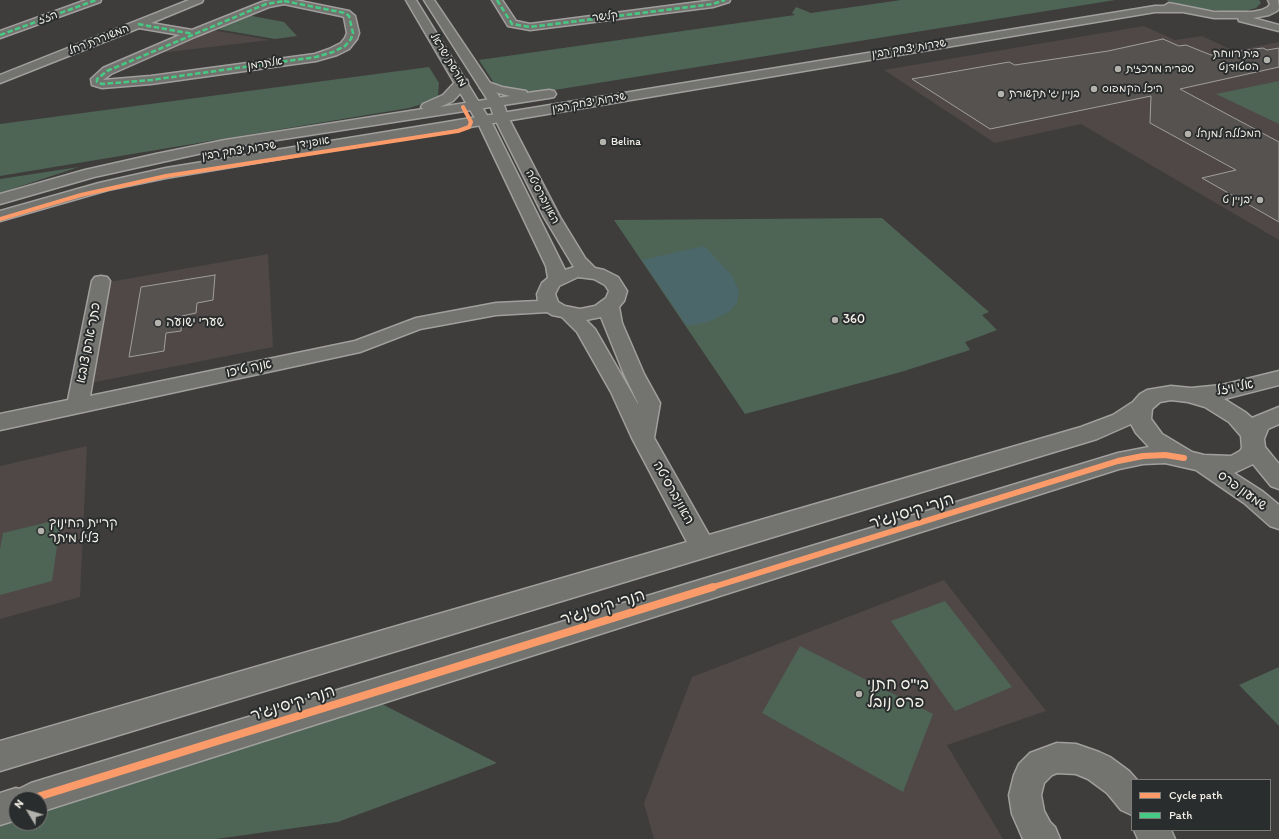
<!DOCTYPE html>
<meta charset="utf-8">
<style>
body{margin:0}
#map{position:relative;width:1279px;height:839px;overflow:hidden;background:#3e3d3c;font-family:Itim,sans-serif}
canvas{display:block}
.legend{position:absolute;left:1131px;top:779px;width:140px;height:52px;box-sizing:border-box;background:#2a2d2e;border:1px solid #7b7b78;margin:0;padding:5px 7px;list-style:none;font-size:12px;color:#f4f1e8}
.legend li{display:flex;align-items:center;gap:8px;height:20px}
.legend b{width:20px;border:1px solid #7b7b78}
.north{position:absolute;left:8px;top:791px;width:40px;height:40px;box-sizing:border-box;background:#2a2d2e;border:1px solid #7b7b78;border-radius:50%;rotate:308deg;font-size:11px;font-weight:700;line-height:16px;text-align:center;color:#f4f1e8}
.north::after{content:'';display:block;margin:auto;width:14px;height:18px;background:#b4b2ac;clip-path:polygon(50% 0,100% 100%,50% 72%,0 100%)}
</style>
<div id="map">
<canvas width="1279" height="839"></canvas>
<ul class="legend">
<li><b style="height:5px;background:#fa9b69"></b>Cycle path</li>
<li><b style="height:5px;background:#46c982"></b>Path</li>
</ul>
<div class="north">N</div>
</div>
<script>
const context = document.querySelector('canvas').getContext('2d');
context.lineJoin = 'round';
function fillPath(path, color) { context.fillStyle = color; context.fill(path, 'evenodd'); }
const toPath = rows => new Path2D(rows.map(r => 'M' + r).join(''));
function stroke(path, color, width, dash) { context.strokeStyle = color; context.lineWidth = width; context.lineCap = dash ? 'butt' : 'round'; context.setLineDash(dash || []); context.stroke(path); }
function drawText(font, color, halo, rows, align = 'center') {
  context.font = font + ' Itim,"Playpen Sans Hebrew",sans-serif'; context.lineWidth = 4; context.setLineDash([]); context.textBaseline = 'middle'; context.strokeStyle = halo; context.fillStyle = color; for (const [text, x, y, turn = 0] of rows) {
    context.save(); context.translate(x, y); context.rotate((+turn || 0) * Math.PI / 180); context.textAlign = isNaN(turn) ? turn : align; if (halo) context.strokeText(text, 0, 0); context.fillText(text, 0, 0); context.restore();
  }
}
const built = toPath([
 [1144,26,1175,40,1202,36,1234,51,1279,42,1279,240,1081,124,995,143,884,70],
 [212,30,270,40,160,53],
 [268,254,273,347,90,383,109,282],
 [87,446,80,597,0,619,0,466],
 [944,580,1046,711,947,745,1003,839,654,839,644,803,692,677]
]);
const green = toPath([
 [901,0,1115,0,548,91,513,91,496,86,479,60,795,15,792,13,796,7,811,13],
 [1166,0,1259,0,1261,3,1256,8,1246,11,1230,12,1192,8],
 [247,15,284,22,297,36,275,39,217,29],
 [429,67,439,83,438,96,429,102,409,108,0,176,0,124],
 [1279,81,1279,124,1216,94],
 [79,167,0,193,0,179],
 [882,218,989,312,982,315,997,330,965,342,970,350,901,372,745,414,614,220],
 [61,519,52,581,0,595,0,549,3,533],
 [945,601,1012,687,955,711,891,621],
 [800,646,933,714,903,792,762,713],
 [1279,667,1279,726,1239,685],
 [380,703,497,763,338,822,216,839,0,839,0,822,16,817,16,823,40,823,40,809]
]);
const water = toPath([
 [704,246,732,275,739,291,737,303,729,312,708,322,687,326,642,260]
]);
const building = toPath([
 [1163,39,1179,46,1186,45,1211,55,1263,48,1267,50,1279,48,1279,67,1180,89,1279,142,1279,222,1202,178,1236,170,1150,123,1151,96,990,129,912,79,1009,62,1015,65,1108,51,1163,39],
 [215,275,213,300,197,303,196,313,182,316,181,331,166,333,164,351,129,357,141,287,215,275]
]);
const minor = toPath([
 [86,0,101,0,100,2,0,38,0,31,86,0],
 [189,0,203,0,202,2,151,23,192,30,262,2,271,0,295,0,349,11,355,16,359,33,357,39,349,49,337,55,316,61,151,84,102,88,92,85,91,79,103,68,180,35,139,28,0,83,0,75,189,0],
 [284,4,341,16,344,17,347,33,345,38,341,43,329,49,315,54,151,76,103,80,111,74,197,36,269,7,284,4],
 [406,0,416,0,493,125,565,270,574,267,544,217,494,117,489,102,424,0,434,0,503,102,508,117,560,217,585,258,595,268,604,270,618,277,627,291,624,301,619,307,622,323,644,374,660,403,654,438,709,535,1081,427,1113,415,1133,402,1140,394,1147,390,1171,386,1191,388,1222,385,1279,371,1279,385,1224,399,1245,412,1252,418,1279,407,1279,424,1268,429,1264,439,1265,447,1279,464,1279,489,1271,486,1253,464,1234,473,1262,491,1279,505,1279,529,1270,526,1244,503,1196,470,1165,463,1143,464,1119,469,40,812,40,799,16,799,16,820,0,825,0,793,16,788,19,789,31,783,1118,453,1149,447,1136,433,1131,424,1097,439,0,771,0,741,687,542,632,438,611,392,577,332,562,317,552,315,547,312,496,315,420,329,360,352,0,430,0,414,68,400,92,281,95,277,101,276,107,277,110,281,90,396,355,341,416,318,496,303,538,301,537,294,542,283,548,278,546,266,479,125,406,0],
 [578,277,594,279,605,285,609,291,606,298,595,306,580,309,565,306,558,302,555,294,559,286,578,277],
 [601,317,624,374,638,403,638,404,595,329,586,320,601,317],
 [1171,400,1188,402,1205,407,1229,422,1241,436,1242,448,1240,451,1231,456,1204,455,1192,452,1162,434,1151,419,1152,409,1160,402,1171,400],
 [492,0,502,0,516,21,530,24,714,0,730,0,729,2,713,7,530,30,508,26,492,0],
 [1057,743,1076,744,1099,752,1110,757,1129,771,1137,780,1132,780,1132,815,1121,810,1107,793,1088,779,1076,774,1057,773,1052,775,1044,783,1041,795,1044,811,1050,822,1055,827,1060,839,1023,839,1012,814,1009,795,1014,775,1019,764,1030,753,1057,743],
 [1134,830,1171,830,1175,839,1138,839,1134,830]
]);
const major = toPath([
 [1268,0,1278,0,1279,8,1277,11,1269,15,1253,18,1279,25,1279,31,1239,21,1238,18,1214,18,1183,12,1155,12,166,178,108,190,0,221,0,211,99,183,166,168,1155,6,1164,6,1169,3,1214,12,1252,12,1262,10,1268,7,1270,4,1268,0],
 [462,79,467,80,468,83,467,86,453,101,440,107,510,96,480,88,479,85,480,82,485,81,502,87,526,91,527,93,549,90,554,91,556,94,554,97,549,98,225,148,94,177,0,204,0,194,85,170,156,154,225,140,423,109,421,107,423,104,443,95,457,80,462,79]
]);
const quiet = toPath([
 [497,0,512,24,530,27,713,4,725,0],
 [284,1,345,13,349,16,353,33,351,39,345,46,333,52,316,57,151,80,102,84,97,82,97,79,107,71,266,4,284,1],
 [138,24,193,34],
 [0,35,96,0]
]);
const cyclewayFar2 = toPath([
 [0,219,81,195,166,176,458,131,469,127,471,122,463,107]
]);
const cyclewayFar1 = toPath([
 [710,588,1118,461,1143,456,1165,455,1184,458]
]);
const cycleway = toPath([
 [31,799,713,587]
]);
const markers = [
 [1267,60,4,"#b4b2ac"],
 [1118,69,4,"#b4b2ac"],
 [1094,89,4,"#b4b2ac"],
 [1001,94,4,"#b4b2ac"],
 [1188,134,4,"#b4b2ac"],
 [603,142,4,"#b4b2ac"],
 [1260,200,4,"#b4b2ac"],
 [835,320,4,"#b4b2ac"],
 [158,323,4,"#b4b2ac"],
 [41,531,4,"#b4b2ac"],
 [859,694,4,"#b4b2ac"]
];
const farStreetnames = [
 ["קלישר",605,17,-7],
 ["הזז",48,18,-20],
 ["המשוררת רחל",99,40,-22],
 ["שדרות יצחק רבין",909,49,-9],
 ["מורשת ישראל",448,60,59],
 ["אלתרמן",265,64,-8],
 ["שדרות יצחק רבין",589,103,-10],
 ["אופנידן",313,143,-9],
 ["שדרות יצחק רבין",239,151,-9],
 ["האוניברסיטה",542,197,62]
];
const farPoinames = [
 ["בית רווחת",1259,54,"right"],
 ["הסטודנט",1259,67,"right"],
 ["ספריה מרכזית",1126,69],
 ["היכל הקמפוס",1102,89],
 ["בניין יג' תקשורת",1009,94],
 ["המכללה למנהל",1196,134],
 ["Belina",611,142],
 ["בניין ט'",1252,200,"right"]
];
const poiNames = [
 ["360",843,320],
 ["שערי ישועה",166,323],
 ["קריית החינוך",49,524],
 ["צליל מיתר",49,539]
];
const streetNames = [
 ["כתר ארם צובא",89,343,-79],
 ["אנה טיכו",249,369,-12],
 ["אלי ויזל",1235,388,-11],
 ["שמעון פרס",1242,491,36],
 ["האוניברסיטה",673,493,61]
];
const nearStreetnames = [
 ["הנרי קיסינג'ר",912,512,-17],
 ["הנרי קיסינג'ר",603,608,-17],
 ["הנרי קיסינג'ר",293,704,-17]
];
const nearPoinames = [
 ["בי\"ס חתני",867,685],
 ["פרס נובל",867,703]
];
fillPath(built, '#4f4846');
fillPath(green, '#4e6455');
fillPath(water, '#4c676a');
fillPath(building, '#565250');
stroke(building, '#a09f9d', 1);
stroke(minor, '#a09f9d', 3);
stroke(major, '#a09f9d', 3);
fillPath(minor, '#737370');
fillPath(major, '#737370');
stroke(quiet, '#46c982', 2.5, [5.5, 2.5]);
stroke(cyclewayFar2, '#fa9b69', 4);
stroke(cyclewayFar1, '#fa9b69', 6);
stroke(cycleway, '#fa9b69', 8);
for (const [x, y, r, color] of markers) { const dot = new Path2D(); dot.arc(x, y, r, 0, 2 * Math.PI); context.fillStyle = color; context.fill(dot); stroke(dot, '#2a2d2e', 1.5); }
drawText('11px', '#f4f1e8', '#2a2d2e', farStreetnames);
drawText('11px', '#f4f1e8', '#2a2d2e', farPoinames, 'left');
drawText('13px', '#f4f1e8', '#2a2d2e', poiNames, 'left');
drawText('13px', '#f4f1e8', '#2a2d2e', streetNames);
drawText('16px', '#f4f1e8', '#2a2d2e', nearStreetnames);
drawText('16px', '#f4f1e8', '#2a2d2e', nearPoinames, 'left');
</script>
